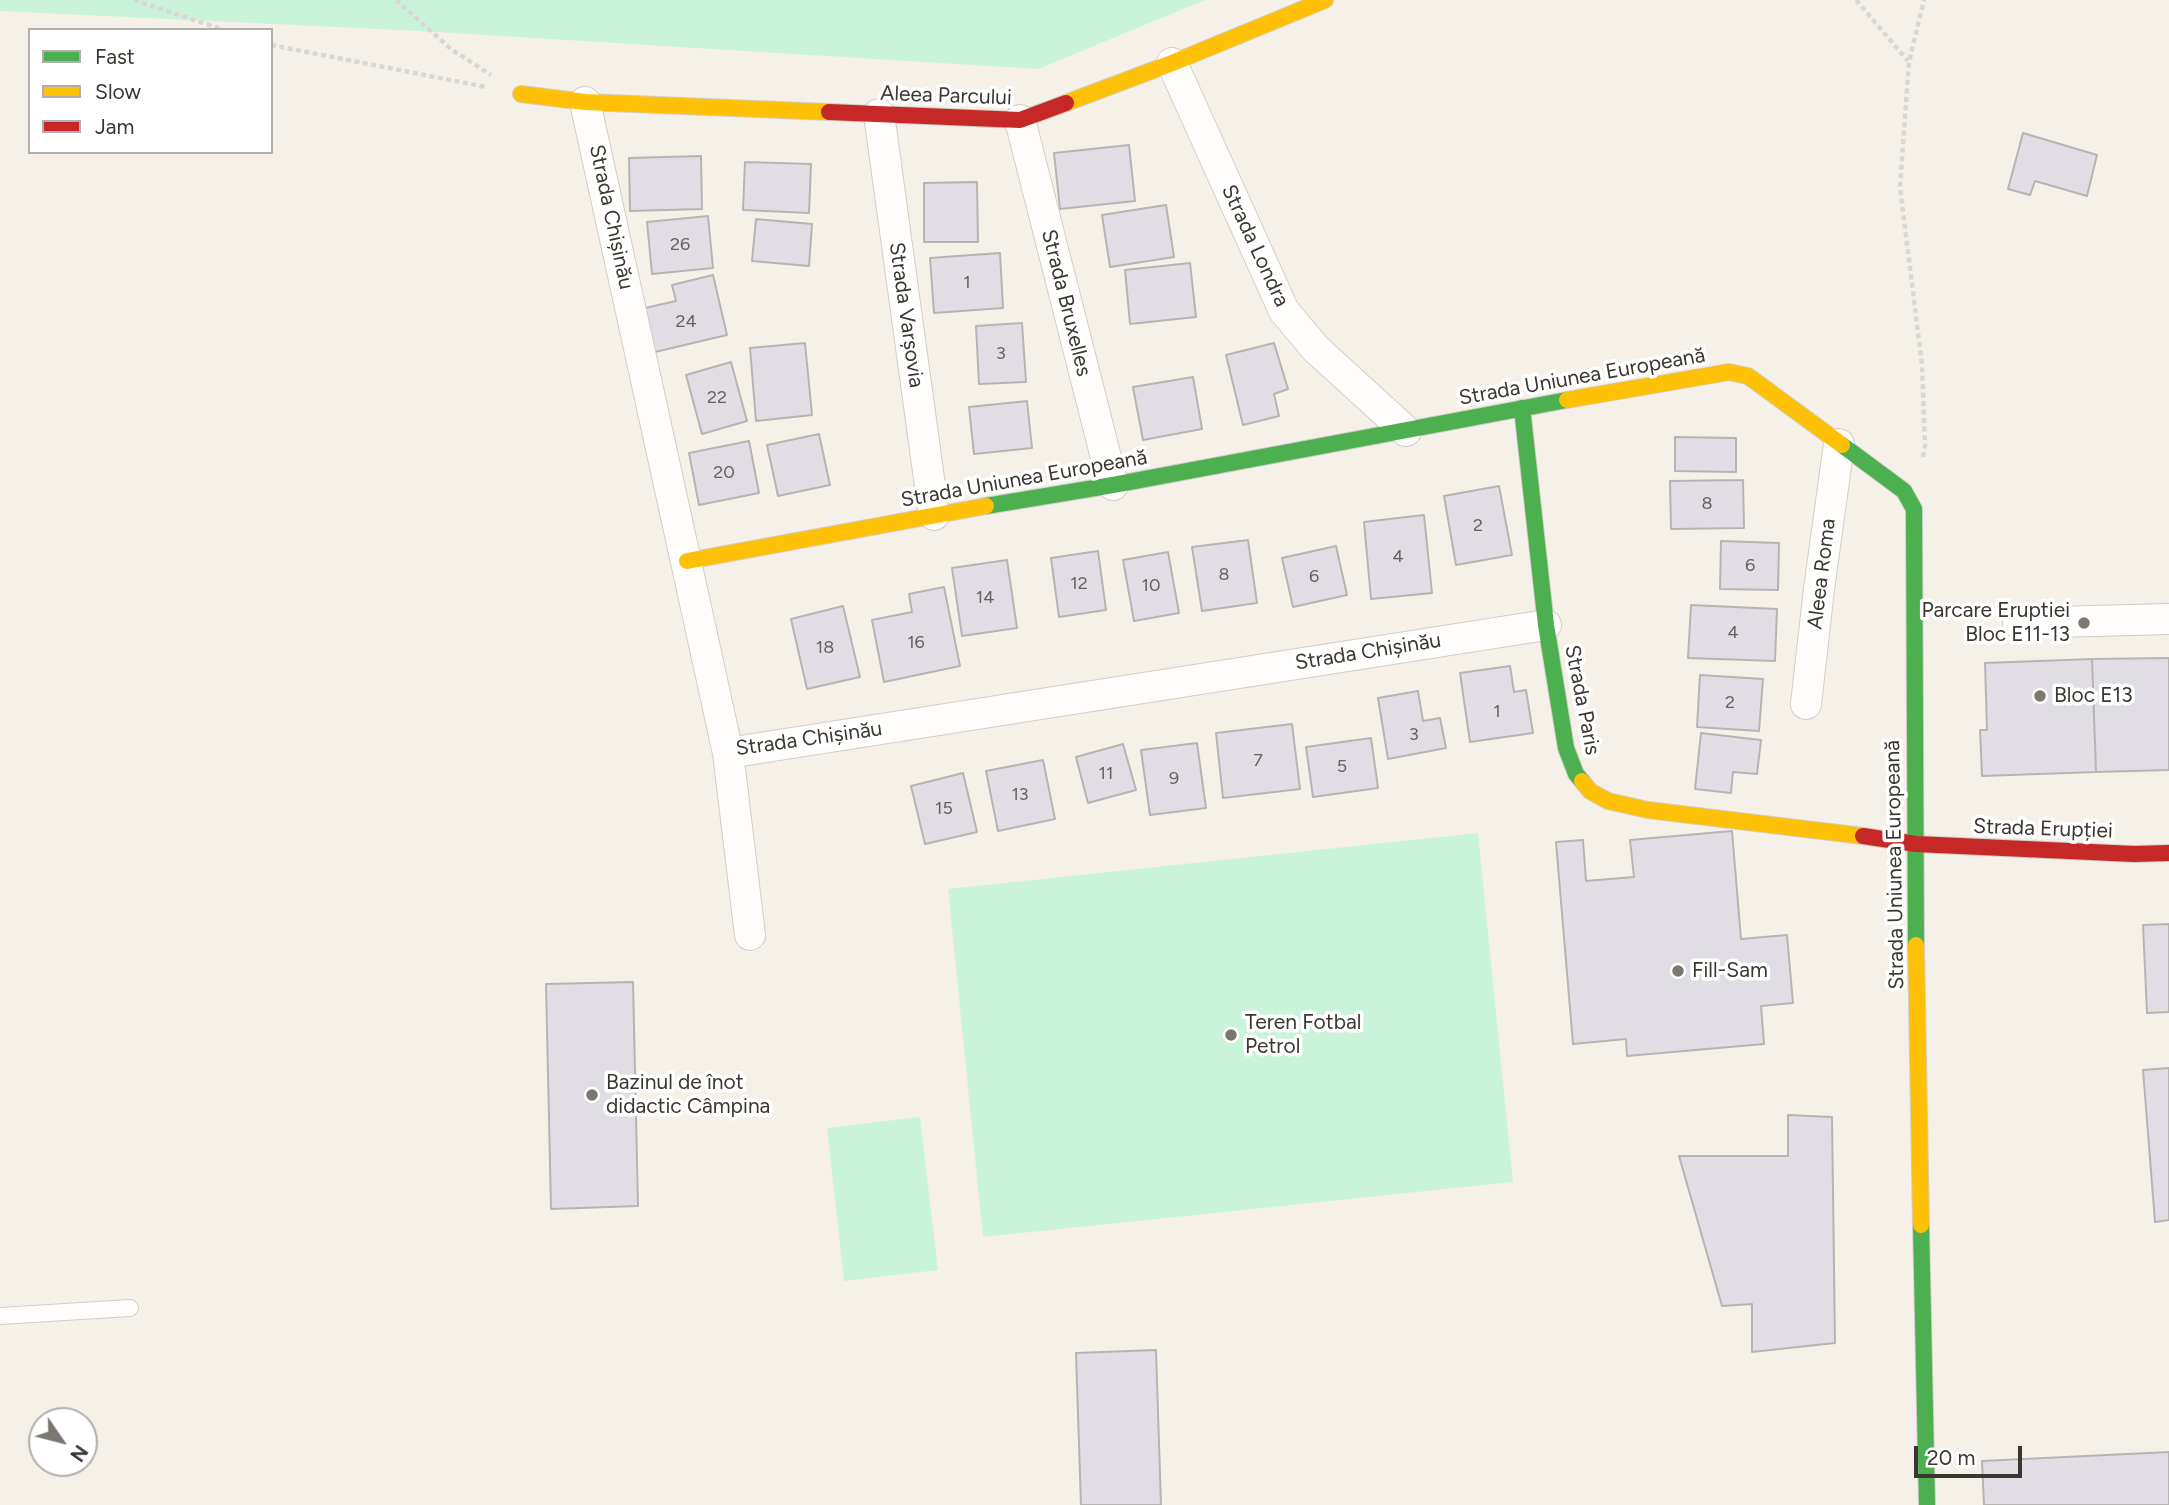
<!DOCTYPE html>
<meta charset="utf-8">
<style>
body{margin:0}
#map{position:relative;width:2169px;height:1505px;overflow:hidden;background:#f5f1e8;font-family:Figtree,sans-serif}
canvas{display:block}
.legend{position:absolute;left:28px;top:28px;width:245px;height:126px;box-sizing:border-box;background:#fff;border:2px solid #b0afad;margin:0;padding:9px 12px;list-style:none;font-size:21px;color:#3a3731}
.legend li{display:flex;align-items:center;gap:14px;height:35px}
.legend b{width:35px;border:2px solid #b0afad}
.north{position:absolute;left:28px;top:1407px;width:70px;height:70px;box-sizing:border-box;background:#fff;border:2px solid #b0afad;border-radius:50%;rotate:125deg;font-size:19px;font-weight:700;line-height:28px;text-align:center;color:#3a3731}
.north::after{content:'';display:block;margin:auto;width:24px;height:32px;background:#7b7871;clip-path:polygon(50% 0,100% 100%,50% 72%,0 100%)}
.scale{position:absolute;left:1914px;top:1446px;width:108px;height:32px;box-sizing:border-box;border:4px solid #3a3731;border-top:0;padding-left:9px;font-size:21px;line-height:24px;white-space:nowrap;color:#3a3731;-webkit-text-stroke:5px #fff;paint-order:stroke}
</style>
<div id="map">
<canvas width="2169" height="1505"></canvas>
<ul class="legend">
<li><b style="height:9px;background:#4caf50"></b>Fast</li>
<li><b style="height:9px;background:#ffc107"></b>Slow</li>
<li><b style="height:9px;background:#c62828"></b>Jam</li>
</ul>
<div class="north">N</div>
<div class="scale">20 m</div>
</div>
<script>
const context = document.querySelector('canvas').getContext('2d');
context.lineJoin = 'round';
function fillPath(path, color) { context.fillStyle = color; context.fill(path, 'evenodd'); }
const toPath = rows => new Path2D(rows.map(r => 'M' + r).join(''));
function stroke(path, color, width, dash) { context.strokeStyle = color; context.lineWidth = width; context.lineCap = dash ? 'butt' : 'round'; context.setLineDash(dash || []); context.stroke(path); }
function drawText(font, color, halo, rows, align = 'center') {
  context.font = font + ' Figtree,sans-serif'; context.lineWidth = 7; context.setLineDash([]); context.textBaseline = 'middle'; context.strokeStyle = halo; context.fillStyle = color; for (const [text, x, y, turn = 0] of rows) {
    context.save(); context.translate(x, y); context.rotate((+turn || 0) * Math.PI / 180); context.textAlign = isNaN(turn) ? turn : align; if (halo) context.strokeText(text, 0, 0); context.fillText(text, 0, 0); context.restore();
  }
}
const green = toPath([
 [0,0,1205,0,1038,69,420,31,0,11],
 [1478,833,1513,1182,983,1237,948,889],
 [920,1117,938,1270,844,1281,827,1128]
]);
const building = toPath([
 [2023,133,2097,155,2087,196,2035,181,2030,195,2008,189,2023,133],
 [1129,145,1135,201,1060,209,1054,153,1129,145],
 [701,156,702,209,630,211,629,158,701,156],
 [745,162,811,164,809,213,743,210,745,162],
 [977,182,978,242,924,242,924,183,977,182],
 [1166,205,1174,257,1110,267,1102,215,1166,205],
 [708,216,713,268,652,274,647,222,708,216],
 [756,219,812,224,809,266,752,261,756,219],
 [1000,253,1003,308,934,313,930,258,1000,253],
 [1190,263,1196,317,1130,324,1125,270,1190,263],
 [713,275,727,335,655,352,645,308,676,301,672,285,713,275],
 [1022,323,1026,382,979,384,976,326,1022,323],
 [805,343,812,415,756,421,750,348,805,343],
 [1274,343,1288,389,1274,394,1279,416,1243,425,1226,355,1274,343],
 [731,362,747,421,702,434,686,375,731,362],
 [1193,377,1202,429,1143,440,1133,387,1193,377],
 [1027,401,1032,448,974,454,969,407,1027,401],
 [819,434,830,485,778,496,767,445,819,434],
 [1675,437,1736,438,1736,472,1675,471,1675,437],
 [749,441,759,493,699,505,689,453,749,441],
 [1743,480,1744,528,1671,529,1670,481,1743,480],
 [1499,486,1512,555,1456,565,1444,496,1499,486],
 [1424,515,1432,593,1371,599,1364,522,1424,515],
 [1248,540,1257,603,1202,611,1192,547,1248,540],
 [1721,541,1779,543,1778,590,1720,589,1721,541],
 [1336,546,1347,595,1293,607,1282,558,1336,546],
 [1098,551,1106,610,1059,617,1051,558,1098,551],
 [1168,552,1179,613,1134,621,1123,560,1168,552],
 [1007,560,1017,628,962,636,952,568,1007,560],
 [944,587,960,666,884,682,872,620,912,612,909,594,944,587],
 [1691,605,1777,609,1775,661,1688,658,1691,605],
 [843,606,860,677,807,689,791,619,843,606],
 [2169,658,2169,770,2096,772,2092,659,2169,658],
 [2092,659,2096,772,1982,776,1980,730,1987,730,1985,663,2092,659],
 [1510,666,1514,692,1526,690,1533,733,1470,742,1460,673,1510,666],
 [1700,675,1763,679,1759,731,1697,727,1700,675],
 [1418,691,1423,721,1440,718,1446,748,1388,759,1378,698,1418,691],
 [1292,724,1300,789,1223,798,1216,733,1292,724],
 [1701,733,1761,740,1757,774,1733,772,1731,793,1695,789,1701,733],
 [1371,738,1378,788,1313,797,1306,747,1371,738],
 [1197,743,1206,808,1150,815,1141,750,1197,743],
 [1123,744,1136,790,1088,803,1076,757,1123,744],
 [1043,760,1055,819,998,831,986,771,1043,760],
 [963,773,977,832,925,844,911,786,963,773],
 [1732,831,1741,939,1787,935,1793,1003,1761,1006,1764,1044,1627,1056,1626,1039,1573,1044,1556,842,1583,840,1586,881,1634,877,1630,840,1732,831],
 [2169,924,2169,1012,2147,1013,2143,925,2169,924],
 [633,982,638,1206,551,1209,546,984,633,982],
 [2169,1068,2169,1220,2155,1222,2143,1070,2169,1068],
 [1788,1115,1832,1117,1835,1343,1752,1352,1752,1304,1722,1306,1679,1156,1788,1156,1788,1115],
 [1156,1350,1161,1505,1081,1505,1076,1353,1156,1350],
 [2169,1452,2169,1505,1984,1505,1982,1461,2169,1452]
]);
const path = toPath([
 [134,0,224,30],
 [396,0,451,49,491,75],
 [1856,0,1908,61],
 [271,45,486,87],
 [1923,457,1925,445,1922,365,1900,187,1909,62,1924,0]
]);
const lane = toPath([
 [0,1316,130,1308]
]);
const street = toPath([
 [1172,63,1284,311,1316,349,1406,431],
 [585,102,728,753,750,935],
 [879,114,934,515],
 [1020,120,1113,485],
 [2018,623,2169,619],
 [1806,704,1819,589,1839,444],
 [728,753,1546,625]
]);
const fast = toPath([
 [1522,408,1546,625,1566,748,1576,774,1582,781],
 [1842,445,1904,491,1914,509,1916,945],
 [986,506,1113,485,1567,400],
 [1921,1225,1927,1505]
]);
const slow = toPath([
 [521,94,585,102,829,112],
 [1066,103,1172,63,1325,0],
 [1567,400,1729,372,1748,376,1842,445],
 [687,561,986,506],
 [1582,781,1590,791,1608,801,1648,810,1863,836],
 [1916,945,1921,1225]
]);
const jam = toPath([
 [829,112,1020,120,1066,103],
 [1863,836,1916,844,2134,854,2169,853]
]);
const markers = [
 [2084,623,7,"#7b7871"],
 [2040,696,7,"#7b7871"],
 [1678,971,7,"#7b7871"],
 [1231,1035,7,"#7b7871"],
 [592,1095,7,"#7b7871"]
];
const numberNames = [
 ["26",680,245],
 ["1",967,283],
 ["24",686,322],
 ["3",1001,354],
 ["22",717,398],
 ["20",724,473],
 ["8",1707,504],
 ["2",1478,526],
 ["4",1398,557],
 ["6",1750,566],
 ["8",1224,575],
 ["6",1314,577],
 ["12",1079,584],
 ["10",1151,586],
 ["14",985,598],
 ["4",1733,633],
 ["16",916,643],
 ["18",825,648],
 ["2",1730,703],
 ["1",1497,712],
 ["3",1414,735],
 ["7",1258,761],
 ["5",1342,767],
 ["11",1106,774],
 ["9",1174,779],
 ["13",1020,795],
 ["15",944,809]
];
const streetNames = [
 ["Aleea Parcului",946,96,2],
 ["Strada Chișinău",611,217,78],
 ["Strada Londra",1255,246,65],
 ["Strada Bruxelles",1066,303,76],
 ["Strada Varșovia",906,315,82],
 ["Strada Uniunea Europeană",1582,377,-10],
 ["Strada Uniunea Europeană",1024,479,-10],
 ["Aleea Roma",1822,574,-83],
 ["Strada Chișinău",1368,652,-9],
 ["Strada Paris",1582,700,79],
 ["Strada Chișinău",809,739,-8],
 ["Strada Erupției",2043,829,2],
 ["Strada Uniunea Europeană",1895,865,-91]
];
const poiNames = [
 ["Parcare Eruptiei",2070,611,"right"],
 ["Bloc E11-13",2070,635,"right"],
 ["Bloc E13",2054,696],
 ["Fill-Sam",1692,971],
 ["Teren Fotbal",1245,1023],
 ["Petrol",1245,1047],
 ["Bazinul de înot",606,1083],
 ["didactic Câmpina",606,1107]
];
fillPath(green, '#caf3dc');
fillPath(building, '#e0dee4');
stroke(building, '#b6b4b3', 2);
stroke(lane, '#d1cec6', 18);
stroke(street, '#d1cec6', 32);
stroke(fast, '#d1cec6', 18);
stroke(slow, '#d1cec6', 18);
stroke(jam, '#d1cec6', 18);
stroke(path, '#d8d7d4', 4.5, [5, 3.5]);
stroke(lane, '#fefdfc', 16);
stroke(street, '#fefdfc', 30);
stroke(fast, '#4caf50', 16);
stroke(slow, '#ffc107', 16);
stroke(jam, '#c62828', 16);
for (const [x, y, r, color] of markers) { const dot = new Path2D(); dot.arc(x, y, r, 0, 2 * Math.PI); context.fillStyle = color; context.fill(dot); stroke(dot, '#fff', 2.5); }
drawText('18px', '#64615e', null, numberNames);
drawText('21px', '#3a3731', '#fff', streetNames);
drawText('21px', '#3a3731', '#fff', poiNames, 'left');
</script>
